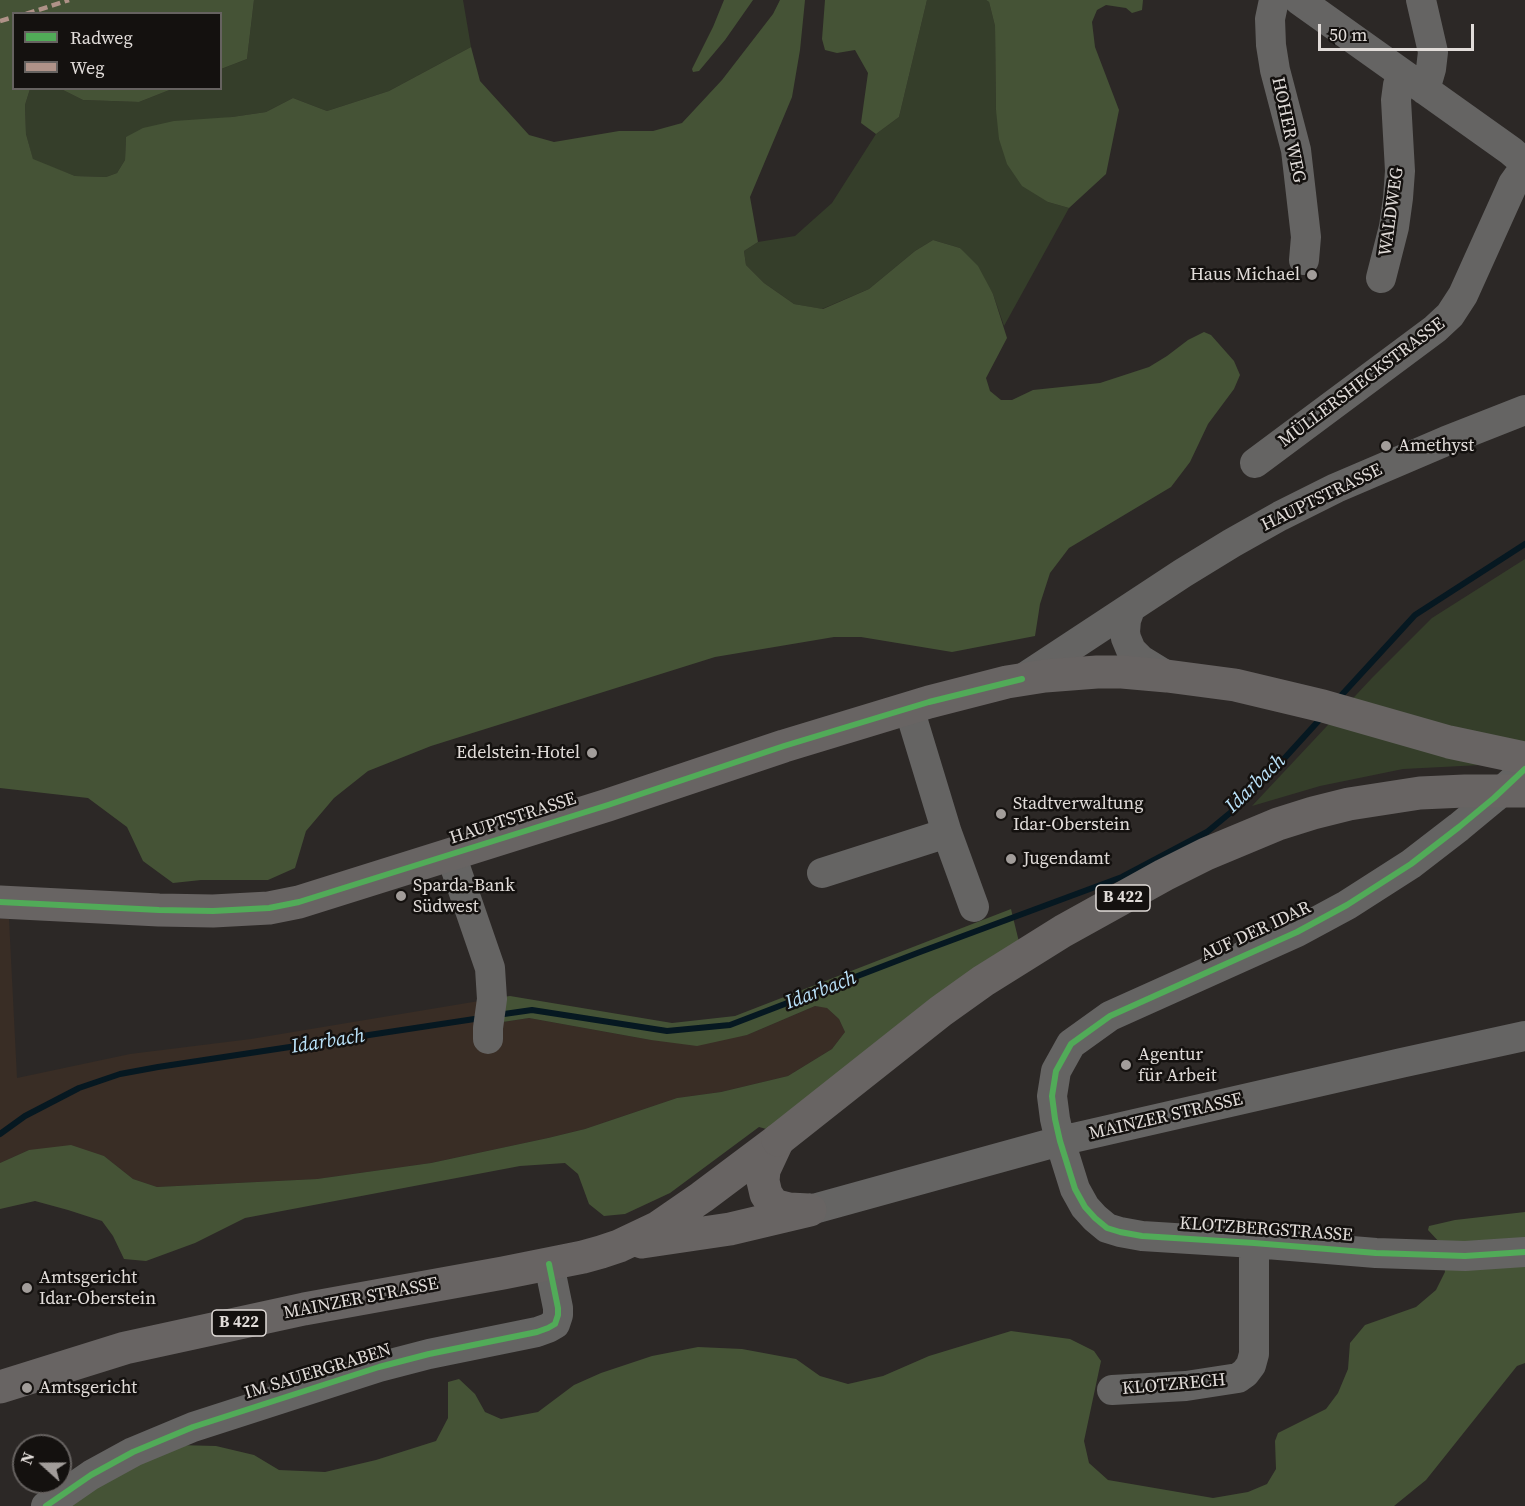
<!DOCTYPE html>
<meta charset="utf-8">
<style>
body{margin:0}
#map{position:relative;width:1525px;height:1506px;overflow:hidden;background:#2c2826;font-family:"Source Serif 4",serif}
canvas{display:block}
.legend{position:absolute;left:12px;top:12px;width:210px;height:78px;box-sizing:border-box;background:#14110f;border:2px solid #666260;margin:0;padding:8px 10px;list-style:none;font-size:18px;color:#e1dcd9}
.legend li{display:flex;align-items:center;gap:12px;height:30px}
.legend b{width:30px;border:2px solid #666260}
.north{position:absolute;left:12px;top:1434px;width:60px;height:60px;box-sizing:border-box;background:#14110f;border:2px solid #666260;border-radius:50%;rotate:291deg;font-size:16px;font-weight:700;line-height:24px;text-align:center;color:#e1dcd9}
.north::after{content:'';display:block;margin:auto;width:21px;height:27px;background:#a29d9a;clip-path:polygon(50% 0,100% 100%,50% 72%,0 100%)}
.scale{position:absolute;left:1318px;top:24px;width:156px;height:27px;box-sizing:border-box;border:3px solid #e1dcd9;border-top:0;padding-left:8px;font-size:18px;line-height:21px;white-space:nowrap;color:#e1dcd9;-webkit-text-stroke:4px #14110f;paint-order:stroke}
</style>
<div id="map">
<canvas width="1525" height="1506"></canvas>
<ul class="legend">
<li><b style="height:8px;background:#51ab58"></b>Radweg</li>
<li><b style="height:8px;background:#af9288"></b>Weg</li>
</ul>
<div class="north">N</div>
<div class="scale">50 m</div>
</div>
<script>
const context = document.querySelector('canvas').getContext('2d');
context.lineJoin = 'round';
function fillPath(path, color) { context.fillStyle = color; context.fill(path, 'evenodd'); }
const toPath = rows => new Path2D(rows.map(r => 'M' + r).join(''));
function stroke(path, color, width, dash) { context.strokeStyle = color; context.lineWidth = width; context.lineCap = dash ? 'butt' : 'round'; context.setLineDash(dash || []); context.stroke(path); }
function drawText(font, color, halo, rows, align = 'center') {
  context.font = font + ' "Source Serif 4",serif'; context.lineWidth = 5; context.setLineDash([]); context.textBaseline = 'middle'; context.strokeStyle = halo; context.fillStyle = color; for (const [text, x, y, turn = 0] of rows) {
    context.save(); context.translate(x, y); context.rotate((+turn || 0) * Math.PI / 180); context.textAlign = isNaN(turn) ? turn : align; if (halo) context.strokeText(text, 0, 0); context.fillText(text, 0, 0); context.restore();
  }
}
const built = toPath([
 [0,919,9,919,17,1078,130,1054,251,1039,503,997,504,1022,529,1018,651,1040,747,1035,815,1006,826,1007,839,1019,845,1032,832,1049,788,1076,721,1092,677,1098,585,1129,548,1138,431,1163,317,1179,157,1187,133,1179,104,1156,29,1150,0,1163]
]);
const green = toPath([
 [254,0,463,0,471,47,389,91,327,111,293,98,266,112,232,117,126,137,125,160,117,173,106,177,75,176,33,160,26,134,25,105,30,89,61,89,83,100,139,102,172,89,220,88,221,69,247,59],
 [927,0,986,0,989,2,995,26,996,110,1048,202,1069,208,1004,326,993,294,960,248,933,240,915,251,869,289,822,309,794,304,764,283,746,265,744,251,758,242,795,236,832,203,876,134,899,117],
 [1525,559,1525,744,1481,765,1403,769,1320,786,1252,806,1372,678,1432,618]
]);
const forest = toPath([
 [0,0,254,0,247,59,221,69,220,14,14,14,14,88,30,89,25,105,26,134,33,159,75,176,106,177,117,173,125,160,126,137,143,128,174,121,232,117,266,112,293,98,327,111,389,91,471,47,480,81,529,135,554,142,619,131,653,131,682,123,722,80,773,14,780,0,805,0,800,50,792,97,750,197,758,242,744,251,746,265,764,283,794,304,823,309,869,289,915,251,933,240,960,248,978,266,993,294,1007,338,986,378,990,391,1001,400,1012,400,1033,390,1100,383,1149,367,1167,356,1188,340,1204,332,1211,335,1234,361,1240,375,1234,389,1208,424,1190,462,1171,487,1069,548,1050,573,1040,604,1035,636,952,652,861,637,834,637,715,657,431,746,368,771,334,798,306,831,295,868,268,880,201,880,173,883,143,861,127,827,88,798,0,788],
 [724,0,753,0,725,40,699,71,693,72,692,69,713,27],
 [825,0,927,0,899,117,876,134,861,123,868,73,855,50,837,53,825,50,822,39],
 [986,0,1143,0,1142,10,1132,13,1126,8,1106,5,1097,10,1092,22,1095,47,1119,110,1106,174,1069,208,1048,202,1022,186,1007,164,999,139,996,110,995,26,989,2],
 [61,89,172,89,139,102,83,100],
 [1011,909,1019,942,770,1130,759,1127,670,1193,625,1214,604,1216,589,1204,578,1174,565,1163,520,1166,245,1218,195,1243,146,1261,124,1259,113,1236,102,1221,68,1210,35,1201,0,1209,0,1163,29,1150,71,1145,104,1156,133,1179,157,1187,317,1179,431,1163,548,1138,585,1129,677,1098,721,1092,788,1076,832,1049,845,1032,839,1019,827,1008,815,1006,747,1035,697,1046,651,1040,529,1018,503,1022,503,997,510,996,672,1023,735,1016],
 [1525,1212,1525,1363,1517,1366,1426,1480,1394,1506,35,1506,177,1445,216,1446,254,1455,279,1470,325,1472,376,1460,436,1441,448,1418,448,1382,459,1379,475,1394,485,1412,501,1419,538,1412,574,1385,601,1373,652,1356,698,1347,742,1349,796,1359,820,1376,848,1384,883,1376,929,1356,1011,1331,1070,1339,1094,1351,1101,1361,1084,1441,1089,1463,1108,1480,1213,1498,1248,1492,1267,1484,1276,1469,1275,1441,1278,1433,1326,1409,1338,1393,1348,1369,1350,1343,1365,1325,1416,1307,1436,1290,1445,1272,1441,1244,1428,1230,1429,1226,1455,1220]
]);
const stream = toPath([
 [1337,700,1415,615,1525,544],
 [497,1015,532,1010,667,1031,730,1025,920,952,1122,877,1207,832,1230,813,1282,761,1322,717],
 [0,1134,25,1116,79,1088,120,1074,158,1067,481,1018]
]);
const minor = toPath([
 [1274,0,1270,19,1271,45,1275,70,1296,150,1306,237,1304,260],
 [1299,0,1511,151,1525,163],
 [1421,0,1433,52,1431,69,1425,90],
 [1381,278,1394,227,1398,198,1400,171,1396,100,1398,85,1402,75],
 [1255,463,1435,329,1450,315,1463,295,1513,184,1525,167],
 [1130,609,1126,620,1125,632,1126,638,1131,650,1141,660,1167,676],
 [1022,679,1183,573,1232,543,1280,516,1336,488,1446,441,1525,410],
 [909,708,947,833,974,907],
 [1514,780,1494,798,1459,827,1411,864,1347,905,1297,932,1110,1016,1071,1044,1056,1071,1052,1096,1055,1119,1060,1141,1075,1189,1085,1207,1095,1218,1107,1228,1120,1232,1142,1236,1254,1243,1376,1253,1465,1256,1525,1252],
 [451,855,490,968,492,999,488,1028,488,1039],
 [822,873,947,833],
 [810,1210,1060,1141,1401,1063,1525,1036],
 [1112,1390,1186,1386,1238,1378,1245,1373,1251,1365,1254,1354,1254,1243],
 [46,1506,91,1475,133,1452,193,1427,379,1367,429,1354,537,1332,548,1328,555,1324,558,1315,558,1308,549,1264]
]);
const major = toPath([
 [0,902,159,910,213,911,269,908,299,902,608,805,784,746,929,702,1007,682,1045,676,1097,672,1122,672,1167,676,1235,685,1323,706,1449,742,1525,758],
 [778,1140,764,1170,763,1181,766,1194,772,1203,777,1206,789,1209,809,1210],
 [642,1242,730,1229,810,1210],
 [0,1387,125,1348,304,1309,503,1273,583,1257,601,1252,619,1246,657,1228,702,1197,778,1140]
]);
const majorBridge = toPath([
 [778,1140,941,1011,983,981,1063,931,1164,875,1206,854,1278,824,1313,813,1349,804,1420,793,1465,791,1525,791]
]);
const quiet = toPath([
 [26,14,69,0],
 [0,21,14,17]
]);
const cycleway = toPath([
 [1525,769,1494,798,1459,827,1411,864,1347,905,1297,932,1110,1016,1071,1044,1056,1071,1052,1096,1055,1119,1060,1141,1075,1189,1085,1207,1095,1218,1107,1228,1120,1232,1142,1236,1254,1243,1376,1253,1465,1256,1525,1252],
 [0,902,159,910,213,911,269,908,299,902,608,805,784,746,929,702,1022,679],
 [46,1506,91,1475,133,1452,193,1427,379,1367,429,1354,537,1332,548,1328,555,1324,558,1315,558,1308,549,1264]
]);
const markers = [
 [1312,275,6,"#a29d9a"],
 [1386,446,6,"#a29d9a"],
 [592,753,6,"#a29d9a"],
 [1001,814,6,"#a29d9a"],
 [1011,859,6,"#a29d9a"],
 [401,896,6,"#a29d9a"],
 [1126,1065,6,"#a29d9a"],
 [27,1288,6,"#a29d9a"],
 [27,1388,6,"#a29d9a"]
];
const shields = [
 [1123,898,54],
 [239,1323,54]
];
const shieldNames = [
 ["B 422",1123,898],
 ["B 422",239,1323]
];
const streetNames = [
 ["HOHER WEG",1288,130,78],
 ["WALDWEG",1392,212,-82],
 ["MÜLLERSHECKSTRASSE",1362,383,-37],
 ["HAUPTSTRASSE",1322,498,-26],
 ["HAUPTSTRASSE",513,819,-18],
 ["AUF DER IDAR",1256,932,-25],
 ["MAINZER STRASSE",1166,1117,-13],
 ["KLOTZBERGSTRASSE",1266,1230,4],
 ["MAINZER STRASSE",361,1299,-11],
 ["IM SAUERGRABEN",318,1372,-17],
 ["KLOTZRECH",1174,1385,-5]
];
const poiNames = [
 ["Haus Michael",1300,275,"right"],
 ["Amethyst",1398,446],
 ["Edelstein-Hotel",580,753,"right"],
 ["Stadtverwaltung",1013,804],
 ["Idar-Oberstein",1013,825],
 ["Jugendamt",1023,859],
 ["Sparda-Bank",413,886],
 ["Südwest",413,907],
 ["Agentur",1138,1055],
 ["für Arbeit",1138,1076],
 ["Amtsgericht",39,1278],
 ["Idar-Oberstein",39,1299],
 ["Amtsgericht",39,1388]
];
const waterNames = [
 ["Idarbach",1256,784,-44],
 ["Idarbach",821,991,-21],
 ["Idarbach",328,1042,-9]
];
fillPath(built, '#392d25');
fillPath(green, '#353e2a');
fillPath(forest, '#455336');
stroke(stream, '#061821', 6);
stroke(minor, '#656463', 30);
stroke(major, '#686463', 33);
stroke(majorBridge, '#686463', 33);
stroke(quiet, '#af9288', 4.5, [9, 4.5]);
stroke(cycleway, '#51ab58', 6);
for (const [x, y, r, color] of markers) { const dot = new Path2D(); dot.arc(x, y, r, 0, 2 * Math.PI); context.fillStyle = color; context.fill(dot); stroke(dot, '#14110f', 2); }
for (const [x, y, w] of shields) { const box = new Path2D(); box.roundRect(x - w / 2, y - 13, w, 26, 4.5); context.fillStyle = '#14110f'; context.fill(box); stroke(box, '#e1dcd9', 1.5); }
drawText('bold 16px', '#e1dcd9', null, shieldNames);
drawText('18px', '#e1dcd9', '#14110f', streetNames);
drawText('18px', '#e1dcd9', '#14110f', poiNames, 'left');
drawText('italic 20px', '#bae2f9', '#14110f', waterNames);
</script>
